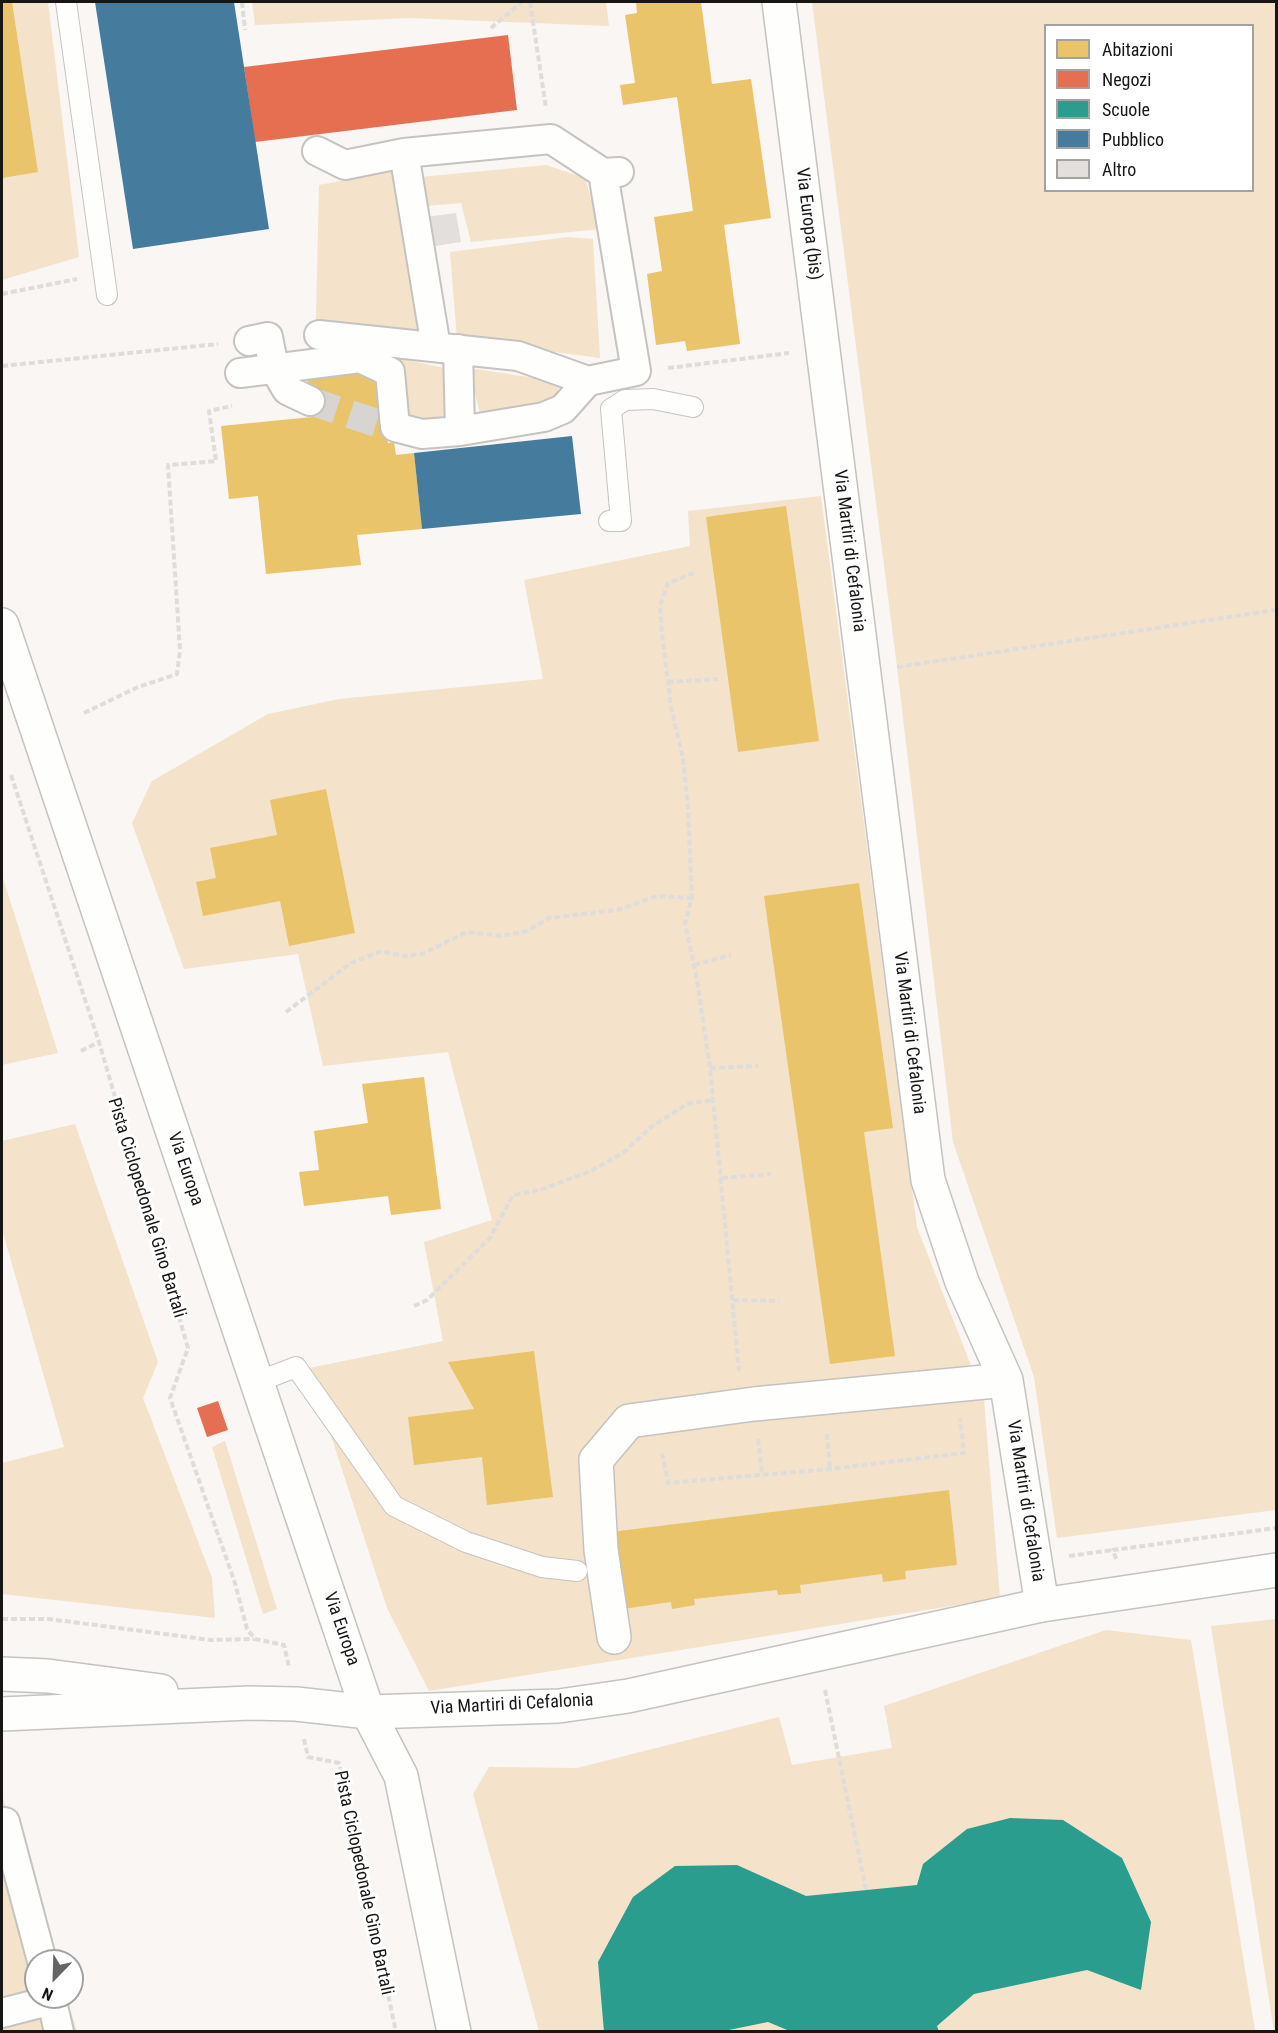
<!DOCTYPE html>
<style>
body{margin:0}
#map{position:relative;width:1278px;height:2033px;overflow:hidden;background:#f9f6f3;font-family:"Roboto Condensed",sans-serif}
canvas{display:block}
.frame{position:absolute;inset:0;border:3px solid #171614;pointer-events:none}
.legend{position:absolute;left:1044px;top:24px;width:210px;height:168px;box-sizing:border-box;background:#fff;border:2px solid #a2a2a1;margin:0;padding:8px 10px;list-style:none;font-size:18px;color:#171614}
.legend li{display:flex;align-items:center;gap:12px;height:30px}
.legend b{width:30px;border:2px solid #a2a2a1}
.north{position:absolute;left:24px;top:1949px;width:60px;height:60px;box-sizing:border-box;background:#fff;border:2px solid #a2a2a1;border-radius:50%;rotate:203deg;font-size:16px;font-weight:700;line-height:24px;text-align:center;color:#171614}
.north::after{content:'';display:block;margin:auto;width:21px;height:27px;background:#666462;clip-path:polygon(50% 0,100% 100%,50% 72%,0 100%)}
</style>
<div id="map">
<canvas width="1278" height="2033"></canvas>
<div class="frame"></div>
<ul class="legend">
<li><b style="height:16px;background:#e9c46a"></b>Abitazioni</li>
<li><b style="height:16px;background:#e76f51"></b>Negozi</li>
<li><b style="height:16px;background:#2a9d8f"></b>Scuole</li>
<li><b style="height:16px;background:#457b9d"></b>Pubblico</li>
<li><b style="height:16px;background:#e2dfdd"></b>Altro</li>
</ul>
<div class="north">N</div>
</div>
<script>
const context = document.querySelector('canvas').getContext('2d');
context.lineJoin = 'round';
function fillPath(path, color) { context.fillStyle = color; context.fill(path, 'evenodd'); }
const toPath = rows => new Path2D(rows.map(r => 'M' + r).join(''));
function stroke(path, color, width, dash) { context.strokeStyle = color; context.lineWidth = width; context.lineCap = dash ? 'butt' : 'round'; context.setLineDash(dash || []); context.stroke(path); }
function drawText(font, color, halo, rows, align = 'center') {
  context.font = font + ' "Roboto Condensed",sans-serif'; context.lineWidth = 6; context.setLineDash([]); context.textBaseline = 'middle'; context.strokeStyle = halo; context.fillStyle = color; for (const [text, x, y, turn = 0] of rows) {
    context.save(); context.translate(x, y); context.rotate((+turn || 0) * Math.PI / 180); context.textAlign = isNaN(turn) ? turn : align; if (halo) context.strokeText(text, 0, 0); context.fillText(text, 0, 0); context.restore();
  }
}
const green = toPath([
 [2,2,48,2,79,257,2,280],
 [252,2,606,2,609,26,409,18,255,25],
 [812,2,1276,2,1276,1510,1057,1538,1034,1377,953,1142,897,667],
 [1046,26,1252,26,1252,190,1046,190],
 [546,165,585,178,600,229,471,242,461,203,426,206,421,177],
 [396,171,418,331,316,319,319,185],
 [568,237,593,239,600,358,457,339,450,252],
 [388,356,444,368,448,416,406,421],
 [469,368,561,382,551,409,481,418],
 [821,496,917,1227,984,1399,1000,1598,429,1691,387,1608,309,1368,443,1341,424,1242,492,1220,448,1052,323,1066,298,954,184,969,132,823,152,781,268,714,339,699,543,679,524,580,690,546,688,511],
 [2,875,58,1053,2,1065],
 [75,1124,158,1362,143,1398,212,1578,215,1618,2,1594,2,1463,64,1447,2,1229,2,1141],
 [225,1441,277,1609,263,1614,212,1447],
 [1276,1619,1276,2031,1274,2032,1211,1626],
 [1106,1630,1191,1640,1255,2030,539,2031,473,1794,489,1767,577,1768,779,1717,792,1765,892,1748,884,1706],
 [2,1795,55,1961,36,1961,36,1997,66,1997,77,2031,2,2031]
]);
const homes = toPath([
 [2,2,12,2,38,172,2,178],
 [636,2,701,2,712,84,751,79,771,218,724,225,740,344,687,351,685,341,656,345,647,274,662,271,654,217,693,211,677,97,623,105,620,85,635,83,625,15,637,13],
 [380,369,388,443,394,442,396,455,414,453,422,529,357,535,361,565,266,574,258,496,229,499,221,426,312,417,307,377],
 [786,506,819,741,738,752,706,517],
 [326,789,355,933,289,946,280,901,203,916,196,882,216,878,210,848,277,835,270,800],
 [859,883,893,1128,864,1132,895,1356,830,1364,764,896],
 [424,1077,441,1209,391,1215,388,1196,304,1206,299,1172,319,1170,314,1131,368,1123,362,1084],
 [534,1351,553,1497,487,1505,482,1457,414,1465,408,1417,474,1409,448,1362],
 [949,1490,957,1565,905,1571,906,1579,883,1582,882,1574,800,1585,801,1593,778,1595,777,1590,694,1599,695,1605,672,1609,671,1602,623,1609,611,1532]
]);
const shops = toPath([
 [508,35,517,110,255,142,244,67],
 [218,1401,228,1430,207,1437,197,1408]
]);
const schools = toPath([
 [1010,1818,1063,1820,1122,1858,1151,1922,1141,1990,1087,1970,974,1994,937,2026,939,2032,792,2032,768,2022,719,2032,604,2032,598,1962,633,1897,675,1866,737,1865,806,1896,917,1885,923,1864,967,1829]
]);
const public = toPath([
 [95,2,234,2,269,229,133,249],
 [572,436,581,514,422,529,414,453]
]);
const building = toPath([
 [456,213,461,242,429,247,426,217]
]);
const pedestrianTunnel = toPath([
 [310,401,386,426]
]);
const path = toPath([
 [242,2,245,30],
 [530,2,546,108],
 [491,28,522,2],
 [2,294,77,279],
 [2,366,218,344],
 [668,368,789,353],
 [694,573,668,583,660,605,662,634,671,707,683,758,688,809,692,898,685,923,697,980,710,1068,739,1371],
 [897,667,1276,610],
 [668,682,718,679],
 [84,713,138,687,177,674,180,650,168,465,216,461,209,411,232,406],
 [11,775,99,1042,188,1348,170,1398,235,1583,247,1629,255,1639,284,1645,289,1667],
 [694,965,731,955],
 [286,1012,351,963,382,951,403,956,422,954,467,932,501,936,527,931,549,918,617,910,657,896,692,898],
 [81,1051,99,1042],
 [710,1068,758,1066],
 [722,1178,771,1174],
 [733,1300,779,1301],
 [414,1306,427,1300,490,1238,513,1195,540,1190,591,1171,624,1152,651,1127,687,1104,713,1100],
 [827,1434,830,1469],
 [758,1439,762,1474],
 [662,1453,668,1483,830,1469,964,1453,960,1418],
 [1069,1556,1113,1550],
 [1116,1559,1113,1550,1276,1528],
 [2,1619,49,1619,211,1640,254,1639],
 [825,1690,866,1890],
 [304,1739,308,1757,339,1763,396,2032]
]);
const service = toPath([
 [66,2,107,295],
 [609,521,621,521,611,409,625,400,653,399,693,407],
 [257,1382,296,1367,394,1506,466,1542,542,1567,577,1571]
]);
const pedestrian = toPath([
 [317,151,345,165,404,153],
 [319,335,518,356,588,381],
 [249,341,268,337,274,368,287,390,310,401],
 [436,347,404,153,551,139,603,173,619,172],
 [458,349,460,431,544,417,563,409,588,381,636,371,603,173],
 [240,373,360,358,390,372,395,427,422,434,460,431],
 [2,1823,5,1822,42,1961],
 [51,1997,59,2032],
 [2,2013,52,2000]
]);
const minor = toPath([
 [779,2,928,1180,962,1282,1006,1380,1042,1605],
 [2,625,368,1712,401,1776,454,2032],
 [614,1637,601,1550,596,1460,629,1421,754,1404,1006,1380]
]);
const tertiary = toPath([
 [2,1674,48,1676,161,1691],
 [2,1714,249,1703,296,1704,368,1712,559,1706,628,1696,1042,1605,1276,1570]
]);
const streetNames = [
 ["Via Europa (bis)",808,224,83],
 ["Via Martiri di Cefalonia",849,551,83],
 ["Via Martiri di Cefalonia",909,1033,83],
 ["Via Europa",185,1169,71],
 ["Pista Ciclopedonale Gino Bartali",146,1208,73],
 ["Via Martiri di Cefalonia",1025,1501,81],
 ["Via Europa",341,1629,71],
 ["Via Martiri di Cefalonia",512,1705,-3],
 ["Pista Ciclopedonale Gino Bartali",363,1883,78]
];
fillPath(green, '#f4e2ca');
fillPath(homes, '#e9c46a');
fillPath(shops, '#e76f51');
fillPath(schools, '#2a9d8f');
fillPath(public, '#457b9d');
fillPath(building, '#e2dfdd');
stroke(pedestrianTunnel, '#d7d4d2', 28, [28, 14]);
stroke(service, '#c5c3c0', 22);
stroke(pedestrian, '#c5c3c0', 32);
stroke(minor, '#c5c3c0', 36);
stroke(tertiary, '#c5c3c0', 36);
stroke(path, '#dedddc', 4, [6, 3]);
stroke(service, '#fefefd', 20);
stroke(pedestrian, '#fefefd', 28);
stroke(minor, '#fefefd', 33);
stroke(tertiary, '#fefefd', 33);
drawText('18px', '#171614', '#fff', streetNames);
</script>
